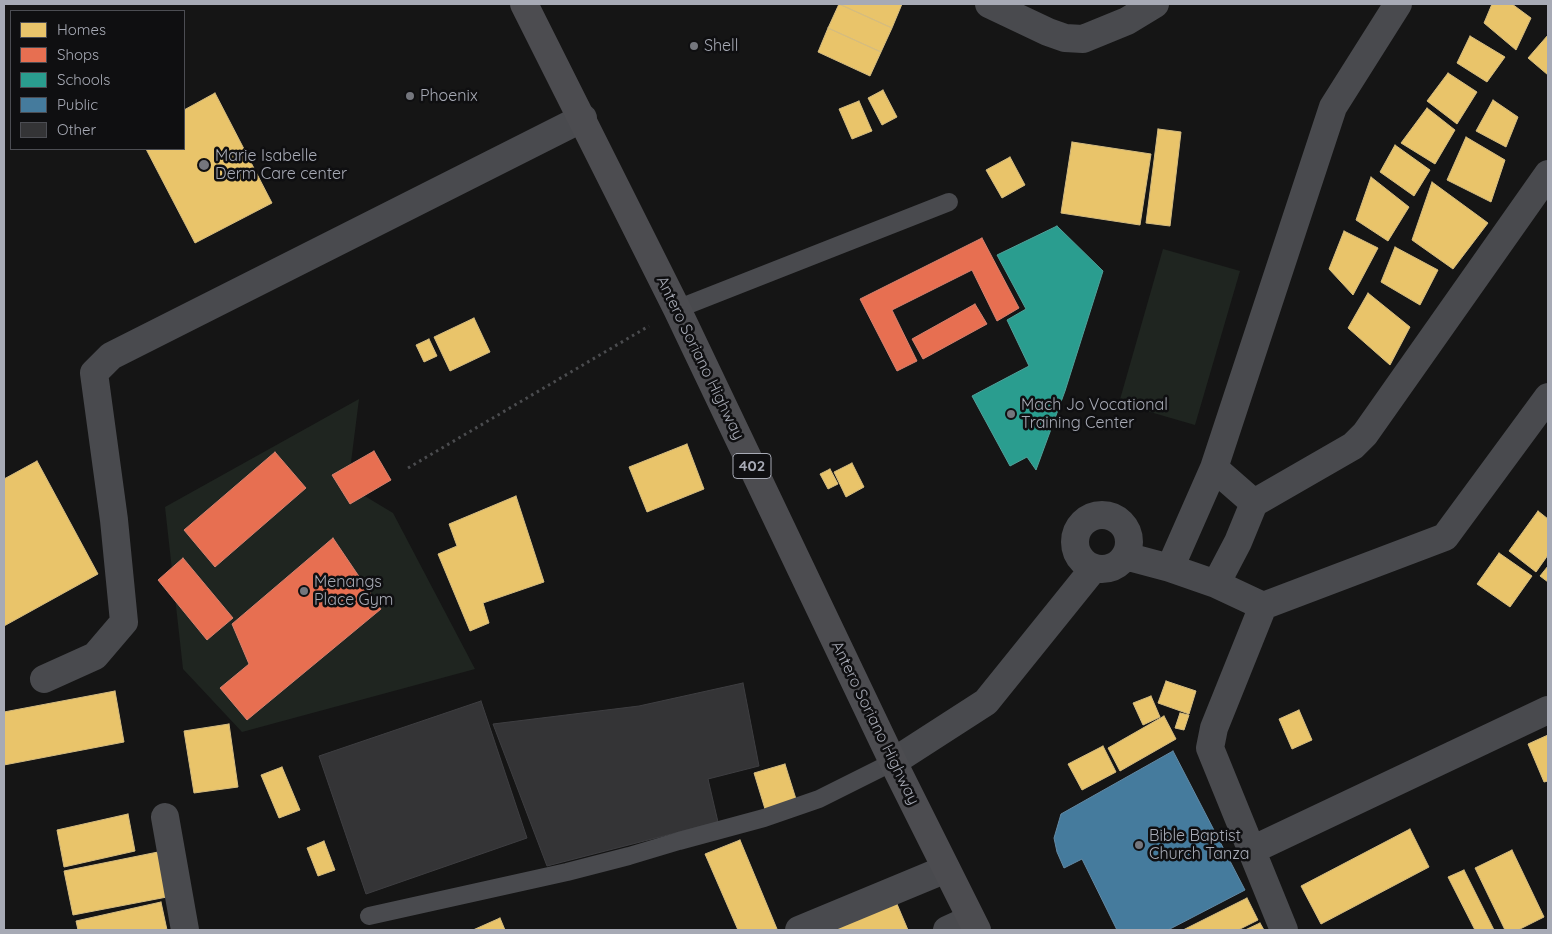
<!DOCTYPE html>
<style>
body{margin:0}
#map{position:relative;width:1552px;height:934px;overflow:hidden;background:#151515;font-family:Quicksand,sans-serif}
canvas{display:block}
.frame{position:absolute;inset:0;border:5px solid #a7aab5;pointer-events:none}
.legend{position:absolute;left:10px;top:10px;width:175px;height:140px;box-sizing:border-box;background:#0f0f11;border:1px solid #4c4d53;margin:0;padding:6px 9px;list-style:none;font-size:15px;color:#a7aab5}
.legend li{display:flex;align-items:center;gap:10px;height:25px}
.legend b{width:25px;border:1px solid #4c4d53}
</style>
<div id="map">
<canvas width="1552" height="934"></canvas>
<div class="frame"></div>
<ul class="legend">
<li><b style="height:14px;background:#e9c46a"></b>Homes</li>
<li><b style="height:14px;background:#e76f51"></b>Shops</li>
<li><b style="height:14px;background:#2a9d8f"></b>Schools</li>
<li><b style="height:14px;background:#457b9d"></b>Public</li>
<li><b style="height:14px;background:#343436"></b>Other</li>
</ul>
</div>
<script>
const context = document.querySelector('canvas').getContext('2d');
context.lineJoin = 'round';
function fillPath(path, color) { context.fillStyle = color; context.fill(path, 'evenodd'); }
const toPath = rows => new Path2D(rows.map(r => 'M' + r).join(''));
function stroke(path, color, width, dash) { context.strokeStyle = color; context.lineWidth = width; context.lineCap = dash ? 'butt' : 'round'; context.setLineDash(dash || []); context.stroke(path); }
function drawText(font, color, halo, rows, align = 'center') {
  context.font = font + ' Quicksand,sans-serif'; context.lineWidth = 5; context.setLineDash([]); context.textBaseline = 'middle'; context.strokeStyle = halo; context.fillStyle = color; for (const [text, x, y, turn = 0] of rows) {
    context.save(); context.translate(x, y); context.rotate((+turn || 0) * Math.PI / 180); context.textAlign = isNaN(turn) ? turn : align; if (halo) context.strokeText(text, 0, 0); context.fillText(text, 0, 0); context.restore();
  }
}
const green = toPath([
 [1163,249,1240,271,1195,425,1119,403],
 [359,399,348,486,393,513,475,669,242,732,183,669,165,507]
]);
const homes = toPath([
 [839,4,892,28,881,52,828,28,839,4],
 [839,4,902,4,892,28,839,4],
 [1492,4,1512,4,1531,18,1516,50,1484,23,1492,4],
 [828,28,881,52,870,76,818,52,828,28],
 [1548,35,1548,75,1528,58,1548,35],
 [1470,36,1505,57,1487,82,1457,63,1470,36],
 [1448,73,1477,92,1457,124,1427,101,1448,73],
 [883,90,897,117,882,125,868,98,883,90],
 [215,93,272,203,195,243,146,149,184,149,184,110,215,93],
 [1493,100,1518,117,1506,147,1476,131,1493,100],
 [859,101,872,131,852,139,839,109,859,101],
 [1427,108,1455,130,1435,164,1401,143,1427,108],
 [1158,129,1181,132,1170,226,1146,223,1158,129],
 [1466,137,1505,160,1491,202,1447,180,1466,137],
 [1072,142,1151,154,1140,225,1061,213,1072,142],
 [1395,145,1430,170,1414,196,1380,172,1395,145],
 [1010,157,1025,185,1002,198,986,170,1010,157],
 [1371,177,1409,207,1388,241,1356,220,1371,177],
 [1432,182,1488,223,1453,269,1412,240,1432,182],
 [1344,231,1378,248,1353,295,1329,269,1344,231],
 [1395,247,1438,270,1420,305,1381,282,1395,247],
 [1368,293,1410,327,1390,365,1348,328,1368,293],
 [474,318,490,352,450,371,434,337,474,318],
 [429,339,437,356,424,362,416,345,429,339],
 [687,444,704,489,647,512,629,467,687,444],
 [37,461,98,574,4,626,4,479,37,461],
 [852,463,864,487,846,497,834,472,852,463],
 [830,469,838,484,828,489,820,474,830,469],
 [516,496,544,582,483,603,489,623,470,631,438,554,457,546,449,524,516,496],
 [1538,511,1548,519,1548,555,1536,572,1509,551,1538,511],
 [1499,553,1532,576,1510,607,1477,584,1499,553],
 [1548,566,1548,582,1540,576,1548,566],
 [1166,681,1196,691,1189,714,1158,703,1166,681],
 [115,691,124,742,4,765,4,712,115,691],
 [1151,696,1160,717,1143,725,1133,703,1151,696],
 [1299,710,1312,740,1292,749,1279,719,1299,710],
 [1180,713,1189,715,1184,730,1175,728,1180,713],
 [1164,716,1176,739,1120,771,1108,748,1164,716],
 [229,724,238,787,194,793,184,731,229,724],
 [1548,735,1548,781,1544,782,1528,744,1548,735],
 [1103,746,1116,772,1082,790,1068,764,1103,746],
 [785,764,796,799,765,809,754,773,785,764],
 [282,767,300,810,279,818,261,775,282,767],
 [128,814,135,851,64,867,57,830,128,814],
 [1410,829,1429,867,1321,924,1301,886,1410,829],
 [740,840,777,929,773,930,738,930,705,854,740,840],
 [324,841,335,870,318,876,307,848,324,841],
 [1512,850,1544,917,1518,930,1505,930,1475,868,1512,850],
 [158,852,167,897,73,915,64,871,158,852],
 [1464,870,1494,930,1475,930,1448,877,1464,870],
 [894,897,908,930,816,930,894,897],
 [1247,898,1258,920,1238,930,1183,930,1247,898],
 [161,902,167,930,78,930,76,921,161,902],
 [500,918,505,930,473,930,500,918],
 [1260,923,1264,930,1245,930,1260,923]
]);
const shops = toPath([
 [982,238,1019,308,997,321,972,270,892,310,917,361,897,371,860,299,982,238],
 [975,304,987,324,923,359,912,339,975,304],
 [374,451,391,480,350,504,332,475,374,451],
 [275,452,306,488,215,567,184,530,275,452],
 [333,538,381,609,247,720,220,688,249,664,232,624,333,538],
 [183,558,233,618,207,640,158,580,183,558]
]);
const schools = toPath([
 [1057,226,1103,271,1065,391,1036,470,1027,457,1010,466,972,396,1029,366,1007,320,1026,309,997,255,1057,226]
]);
const public = toPath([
 [1173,751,1245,890,1168,930,1117,930,1082,859,1064,868,1057,852,1054,838,1061,814,1173,751]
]);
const building = toPath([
 [743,683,759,766,708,779,718,822,547,866,493,724,639,706,743,683],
 [481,701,527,838,366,894,319,756,481,701]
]);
const path = toPath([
 [408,468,649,326]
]);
const lane = toPath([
 [677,309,949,202],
 [369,916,567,872,629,856,679,841,764,818,819,799,893,762]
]);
const street = toPath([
 [989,4,1048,32,1065,38,1083,39,1127,21,1155,4],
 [1214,468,1254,503,1238,542,1216,584],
 [1254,503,1353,446,1365,434,1548,174],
 '1075 542a27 27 0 1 1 54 0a27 27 0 1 1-54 0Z',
 [1125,556,1170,568],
 [1263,606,1445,537,1548,397],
 [44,679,95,656,124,622,114,520,94,373,111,356,583,118],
 [893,762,986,702,1094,568],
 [165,817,185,930],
 [1252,850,1548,710],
 [799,930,946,869],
 [947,930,971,919],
 [1284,930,1210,748,1214,728,1263,606,1216,584,1170,568,1214,468,1333,107,1398,4]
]);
const primary = toPath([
 [524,4,677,309,893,762,977,930]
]);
const markers = [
 [694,46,5,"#74767d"],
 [410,96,5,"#74767d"],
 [204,165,6,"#74767d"],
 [1011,414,5,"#74767d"],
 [304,591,5,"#74767d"],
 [1139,845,5,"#74767d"]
];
const shields = [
 [752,466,38]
];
const shieldNames = [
 ["402",752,466]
];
const poiNames = [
 ["Shell",704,46],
 ["Phoenix",420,96],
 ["Marie Isabelle",215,156],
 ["Derm Care center",215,174],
 ["Mach Jo Vocational",1021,405],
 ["Training Center",1021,423],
 ["Menangs",314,582],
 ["Place Gym",314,600],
 ["Bible Baptist",1149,836],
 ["Church Tanza",1149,854]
];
const streetNames = [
 ["Antero Soriano Highway",700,358,64],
 ["Antero Soriano Highway",875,723,64]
];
fillPath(green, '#1f2520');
fillPath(homes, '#e9c46a');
stroke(homes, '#d5bc80', 1);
fillPath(shops, '#e76f51');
stroke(shops, '#d4816f', 1);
fillPath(schools, '#2a9d8f');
stroke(schools, '#50a19a', 1);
fillPath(public, '#457b9d');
stroke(public, '#6289a4', 1);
fillPath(building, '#343436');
stroke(building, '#3e3e41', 1);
stroke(path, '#4b4c4f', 3, [2.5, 4]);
stroke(lane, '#494a4e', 18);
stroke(street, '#494a4e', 28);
stroke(primary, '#4c4c50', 28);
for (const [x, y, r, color] of markers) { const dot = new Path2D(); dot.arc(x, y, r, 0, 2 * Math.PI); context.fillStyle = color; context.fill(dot); stroke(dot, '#0f0f11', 2); }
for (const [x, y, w] of shields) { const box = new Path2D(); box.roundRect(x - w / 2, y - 12.5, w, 25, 4); context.fillStyle = '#0f0f11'; context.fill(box); stroke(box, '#a7aab5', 1); }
drawText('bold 15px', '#a7aab5', null, shieldNames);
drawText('16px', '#a7aab5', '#0f0f11', poiNames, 'left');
drawText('16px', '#a7aab5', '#0f0f11', streetNames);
</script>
